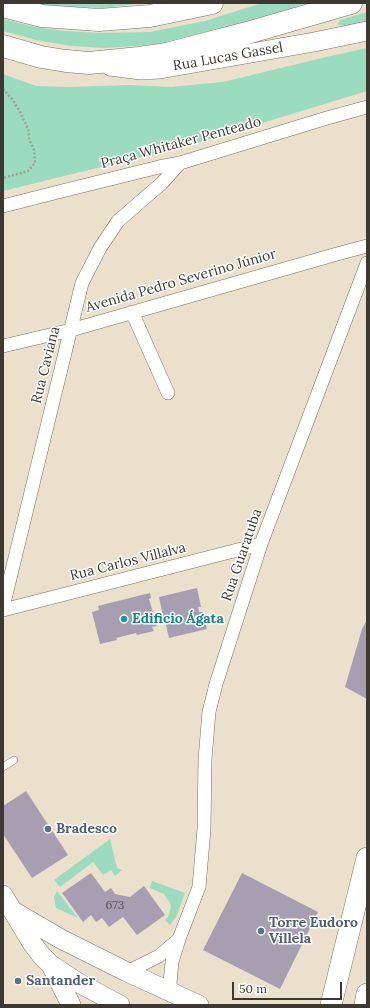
<!DOCTYPE html>
<meta charset="utf-8">
<style>
body{margin:0}
#map{position:relative;width:370px;height:1008px;overflow:hidden;background:#eae0cc;font-family:Lora,serif}
canvas{display:block}
.frame{position:absolute;inset:0;border:4px solid #3d3931;pointer-events:none}
.scale{position:absolute;left:232px;top:982px;width:110px;height:18px;box-sizing:border-box;border:2px solid #3d3931;border-top:0;padding-left:5px;font-size:12px;line-height:14px;white-space:nowrap;color:#3d3931;-webkit-text-stroke:3px #fff;paint-order:stroke}
</style>
<div id="map">
<canvas width="370" height="1008"></canvas>
<div class="frame"></div>
<div class="scale">50 m</div>
</div>
<script>
const context = document.querySelector('canvas').getContext('2d');
context.lineJoin = 'round';
function fillPath(path, color) { context.fillStyle = color; context.fill(path, 'evenodd'); }
const toPath = rows => new Path2D(rows.map(r => 'M' + r).join(''));
function stroke(path, color, width, dash) { context.strokeStyle = color; context.lineWidth = width; context.lineCap = dash ? 'butt' : 'round'; context.setLineDash(dash || []); context.stroke(path); }
function drawText(font, color, halo, rows, align = 'center') {
  context.font = font + ' Lora,serif'; context.lineWidth = 3; context.setLineDash([]); context.textBaseline = 'middle'; context.strokeStyle = halo; context.fillStyle = color; for (const [text, x, y, turn = 0] of rows) {
    context.save(); context.translate(x, y); context.rotate((+turn || 0) * Math.PI / 180); context.textAlign = isNaN(turn) ? turn : align; if (halo) context.strokeText(text, 0, 0); context.fillText(text, 0, 0); context.restore();
  }
}
const green = toPath([
 [31,3,142,3,105,8,72,7,42,5],
 [262,3,308,3,252,21,173,42,136,46,104,48,72,46,36,40,3,31,3,19,35,27,65,31,100,33,150,32,205,21],
 [367,12,367,22,345,26,339,25,338,23,340,20],
 [367,48,367,91,187,146,3,191,3,74,36,86,71,87,129,85,171,87,223,82,326,57],
 [110,839,117,868,122,870,115,876,111,870,103,875,93,862,60,887,54,880],
 [152,881,185,893,176,917,170,925,165,920,168,917,171,907,170,903,164,894,150,888],
 [57,891,78,918,56,908,54,897]
]);
const building = toPath([
 [197,588,201,607,198,607,199,612,203,612,207,629,169,638,165,621,166,621,164,615,163,616,159,597],
 [150,593,151,598,149,599,157,626,152,627,154,631,137,635,136,633,116,638,117,640,100,644,92,612,99,610,98,606],
 [367,620,367,699,345,687,362,629],
 [26,791,68,855,32,878,3,834,3,806],
 [91,873,105,892,111,888,115,894,130,897,144,886,165,915,137,935,123,917,109,927,102,918,96,922,91,915,83,922,62,893],
 [242,873,318,912,280,989,203,950]
]);
const path = toPath([
 [3,89,12,99,19,110,28,129,29,138,34,150,35,163,28,171,3,178]
]);
const lane = toPath([
 [3,767,14,760]
]);
const street = toPath([
 [3,206,58,192,159,167,180,163,327,118,367,107],
 [132,312,168,393],
 [3,346,71,330,337,254,367,246],
 [3,607,82,283,100,248,118,221,162,183,180,163],
 [3,610,261,544],
 [127,972,159,956,178,940],
 [172,993,170,983,172,962,179,939,199,887,204,829,205,759,209,712,216,684,261,544,367,263]
]);
const secondary = toPath([
 [110,66,141,70,160,69,314,42,367,31],
 [3,895,32,943,41,955,50,964,77,982,120,1005],
 [13,911,61,939,127,972,199,1005],
 [51,965,71,1005]
]);
const primary = toPath([
 [331,1005,367,858],
 [365,1005,367,994]
]);
const highway = toPath([
 [3,6,42,16,99,20,150,16,212,3],
 [3,46,41,57,66,61,89,63,139,58,167,54,197,46,247,33,351,3]
]);
const markers = [
 [124,619,4,"#0f9aa8"],
 [48,829,4,"#5c6f8a"],
 [261,931,4,"#5c6f8a"],
 [18,981,4,"#5c6f8a"]
];
const numberNames = [
 ["673",115,906]
];
const streetNames = [
 ["Rua Lucas Gassel",228,57,-10],
 ["Praça Whitaker Penteado",181,143,-15],
 ["Avenida Pedro Severino Júnior",181,281,-16],
 ["Rua Caviana",46,365,-76],
 ["Rua Guaratuba",242,555,-71],
 ["Rua Carlos Villalva",128,562,-14]
];
const cultureNames = [
 ["Edificio Ágata",132,619]
];
const serviceNames = [
 ["Bradesco",56,829],
 ["Torre Eudoro",269,923],
 ["Villela",269,939],
 ["Santander",26,981]
];
fillPath(green, '#9bdbbe');
fillPath(building, '#a79eb2');
stroke(lane, '#7b7260', 8);
stroke(street, '#7b7260', 14);
stroke(secondary, '#7b7260', 20);
stroke(primary, '#7b7260', 22);
stroke(highway, '#7b7260', 23);
stroke(path, '#a79f90', 2.5, [2, 2]);
stroke(lane, '#fff', 7);
stroke(street, '#fff', 13);
stroke(secondary, '#fff', 19);
stroke(primary, '#fff', 21);
stroke(highway, '#fff', 22);
for (const [x, y, r, color] of markers) { const dot = new Path2D(); dot.arc(x, y, r, 0, 2 * Math.PI); context.fillStyle = color; context.fill(dot); stroke(dot, '#fff', 1.5); }
drawText('12px', '#585251', null, numberNames);
drawText('14px', '#3d3931', '#fff', streetNames);
drawText('bold 14px', '#0d838f', '#fff', cultureNames, 'left');
drawText('bold 14px', '#4e5e75', '#fff', serviceNames, 'left');
</script>
